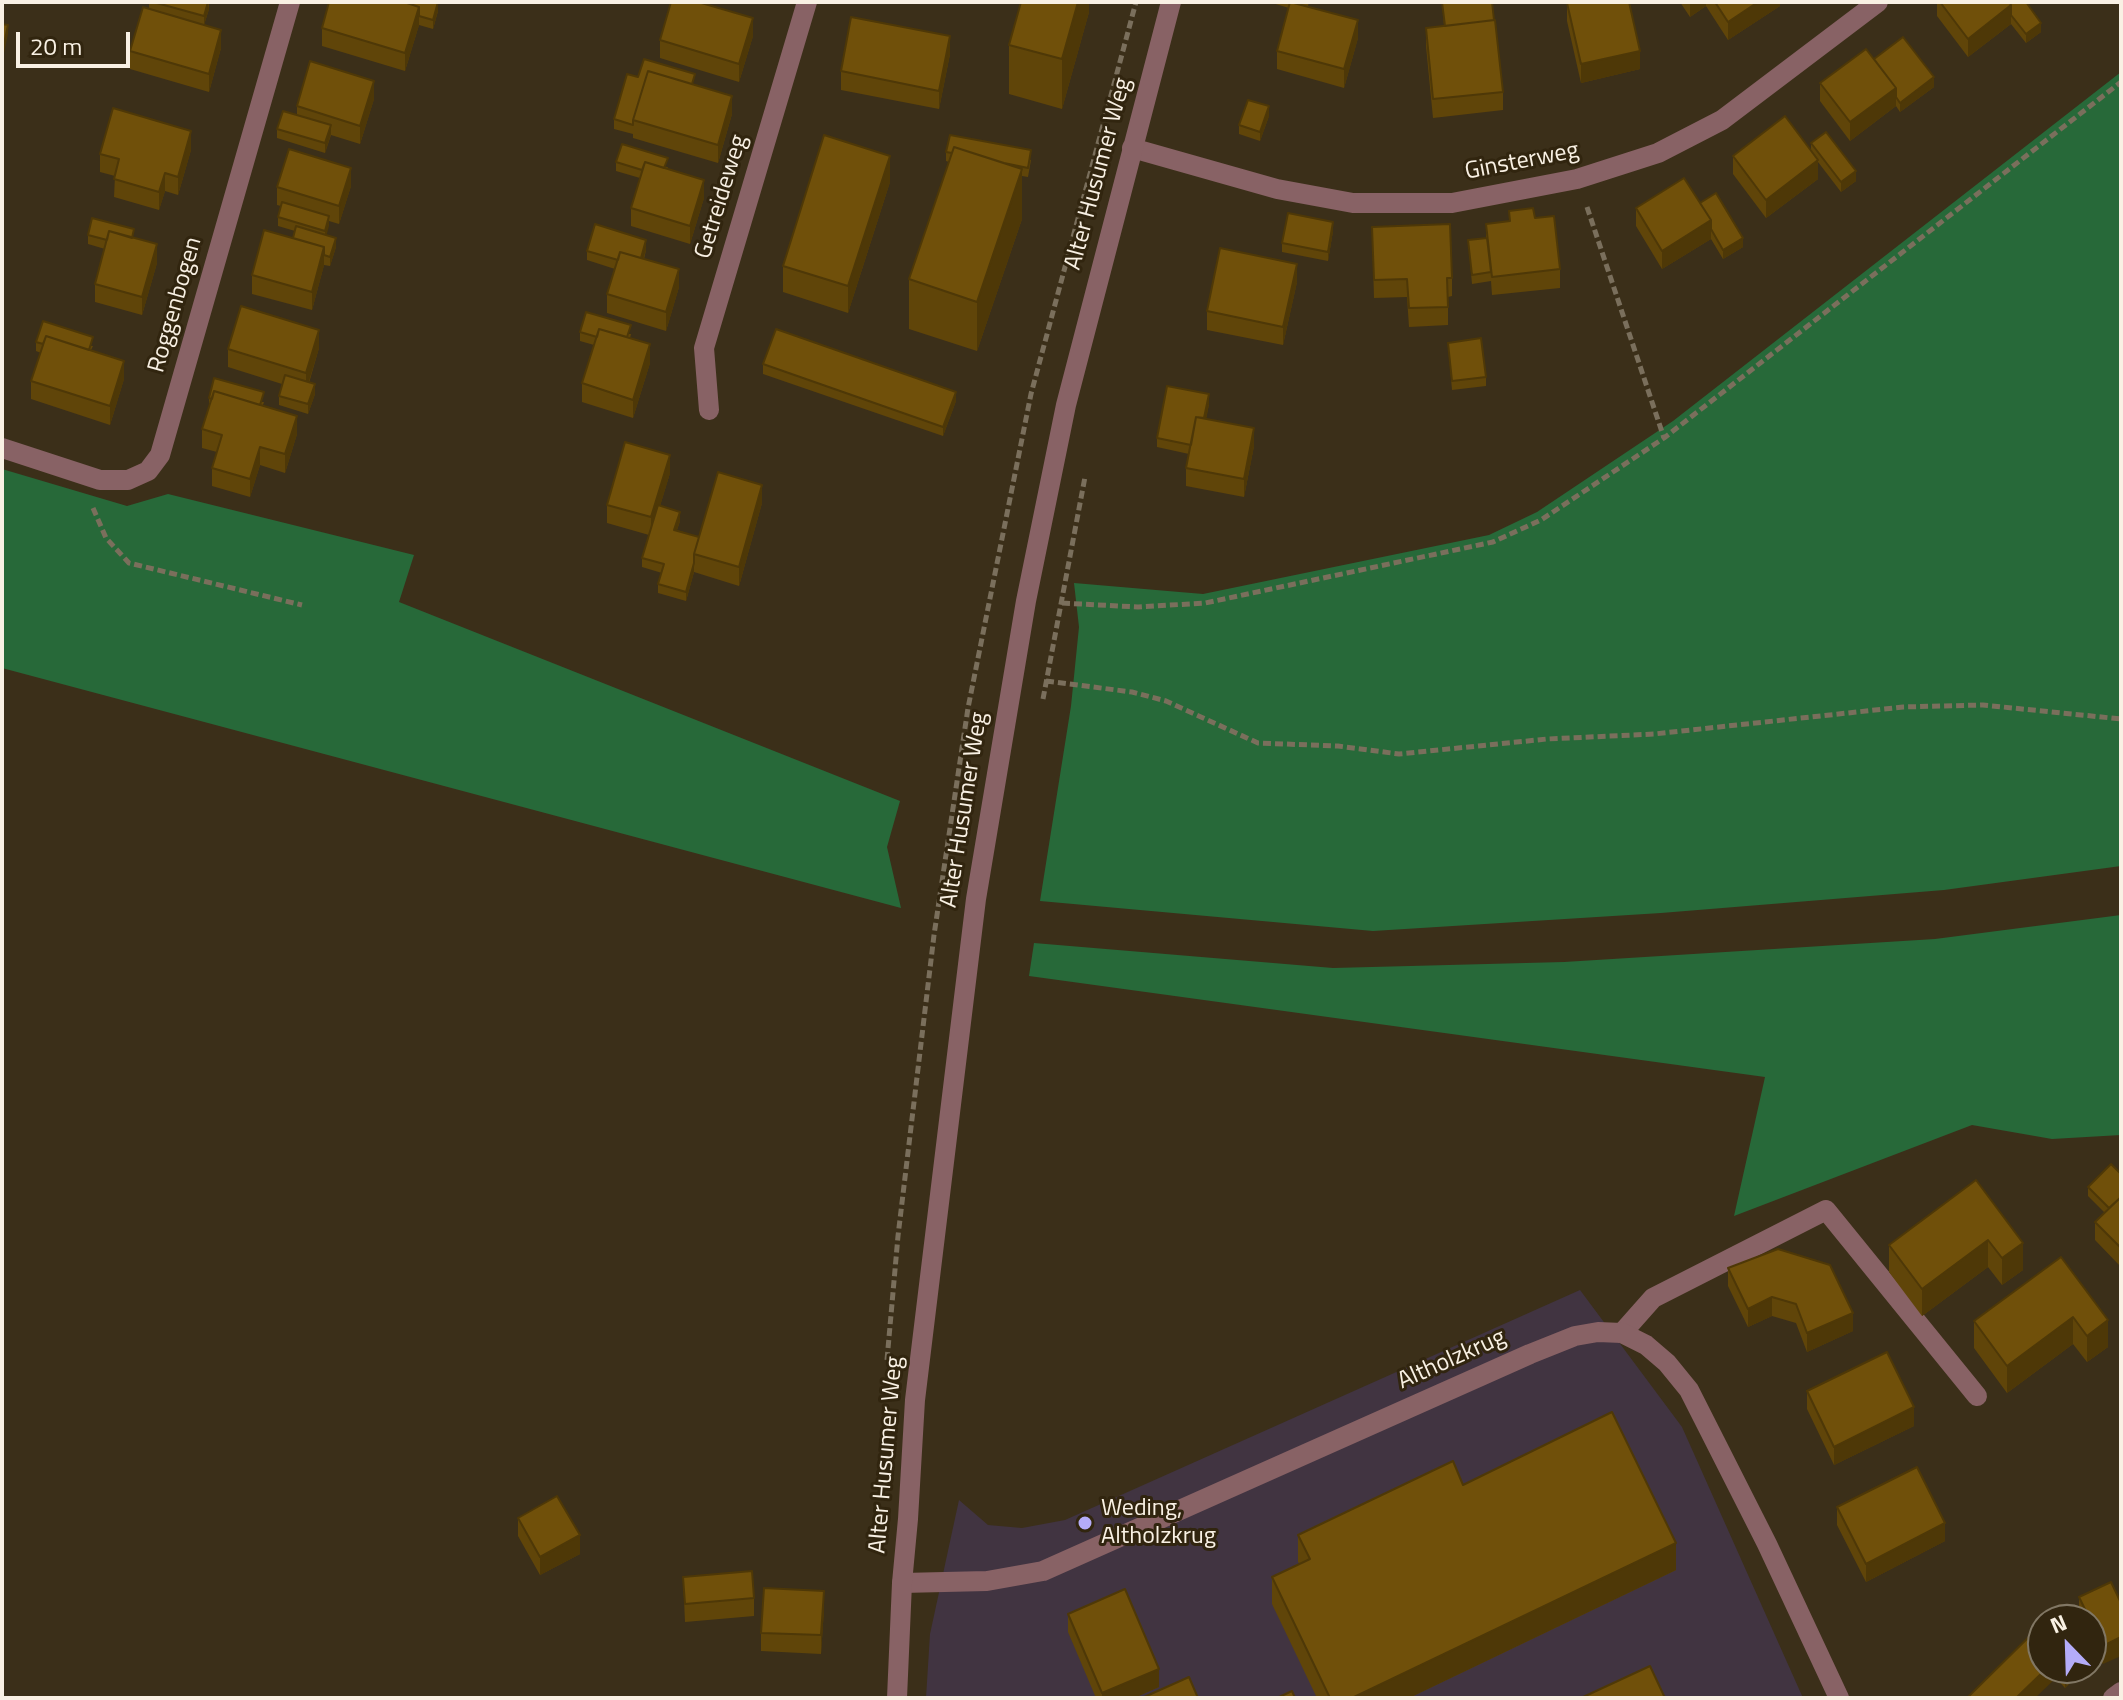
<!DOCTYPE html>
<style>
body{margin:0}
#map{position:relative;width:2123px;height:1700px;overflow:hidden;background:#3b2f19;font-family:"Titillium Web",sans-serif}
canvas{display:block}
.frame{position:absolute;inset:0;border:4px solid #f9f1e4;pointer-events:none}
.north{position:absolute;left:2027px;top:1604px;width:80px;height:80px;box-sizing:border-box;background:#31250f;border:2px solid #817764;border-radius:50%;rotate:337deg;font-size:22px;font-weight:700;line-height:32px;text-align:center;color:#f9f1e4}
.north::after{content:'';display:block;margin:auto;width:28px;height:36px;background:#b4acf9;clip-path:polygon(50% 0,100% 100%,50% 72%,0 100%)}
.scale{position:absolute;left:16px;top:32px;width:114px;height:36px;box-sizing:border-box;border:4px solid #f9f1e4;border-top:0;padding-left:10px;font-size:24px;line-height:28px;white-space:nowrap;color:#f9f1e4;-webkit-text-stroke:6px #31250f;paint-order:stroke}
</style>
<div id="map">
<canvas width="2123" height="1700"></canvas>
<div class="frame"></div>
<div class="north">N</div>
<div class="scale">20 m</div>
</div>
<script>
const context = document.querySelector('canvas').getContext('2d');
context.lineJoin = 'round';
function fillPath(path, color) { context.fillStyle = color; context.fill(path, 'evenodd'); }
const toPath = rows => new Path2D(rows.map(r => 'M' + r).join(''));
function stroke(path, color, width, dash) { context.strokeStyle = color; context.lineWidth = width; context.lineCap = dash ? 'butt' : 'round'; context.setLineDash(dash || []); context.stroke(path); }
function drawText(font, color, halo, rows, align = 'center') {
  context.font = font + ' "Titillium Web",sans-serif'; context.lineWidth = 6; context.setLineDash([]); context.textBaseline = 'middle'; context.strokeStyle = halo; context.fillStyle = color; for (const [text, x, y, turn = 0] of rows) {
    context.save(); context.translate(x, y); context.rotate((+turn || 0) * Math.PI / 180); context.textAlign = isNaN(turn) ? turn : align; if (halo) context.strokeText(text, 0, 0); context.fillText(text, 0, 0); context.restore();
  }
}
const industrial = toPath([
 [1580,1290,1682,1427,1803,1698,926,1698,930,1634,959,1500,988,1525,1022,1528,1065,1520]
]);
const green = toPath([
 [2121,72,2121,866,1944,890,1661,913,1373,931,1040,901,1071,706,1079,627,1074,583,1203,594,1489,535,1537,512,1673,421],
 [2,469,127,506,168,494,414,555,399,602,900,801,887,847,901,908,2,668],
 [2121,915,2121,1135,2052,1139,1972,1125,1734,1216,1765,1077,1029,976,1034,943,1333,968,1564,962,1935,939]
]);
const path = toPath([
 [1587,207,1664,438],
 [93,508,106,538,129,563,302,605],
 [1062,603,1138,607,1205,603,1493,542,1541,520,1664,438,2121,82],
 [1046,681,1132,692,1166,701,1258,743,1338,746,1399,754,1547,739,1654,734,1903,707,1983,705,2121,719],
 [1043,699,1085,477],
 [887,1360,898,1236,934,935,968,708,1031,394,1136,2]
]);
const service = toPath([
 [1622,1333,1653,1298,1826,1210,1977,1396]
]);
const minor = toPath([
 [1132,148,1277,189,1353,203,1452,203,1577,179,1658,153,1722,120,1878,2],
 [709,410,704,348,807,2],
 [2,448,100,480,128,480,148,471,160,455,290,2],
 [902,1583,987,1581,1043,1571,1530,1354,1575,1336,1598,1332,1622,1333,1646,1345,1667,1363,1689,1390,1767,1544,1839,1698],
 [2113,1698,2121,1692]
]);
const tertiary = toPath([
 [897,1698,902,1583,908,1519,915,1400,976,899,1026,601,1066,405,1171,2]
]);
const wall = toPath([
 [149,2,209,2,209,9,204,25,221,48,209,92,130,69,130,51,149,8],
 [1089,2,1089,12,1062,109,1009,94,1009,45],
 [1269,2,1309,2,1308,6,1358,38,1344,88,1277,69,1277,51,1289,8],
 [1442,2,1503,92,1503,110,1433,118,1426,46,1426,28,1444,26],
 [1680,2,1780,2,1780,6,1728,40,1706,6,1690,17],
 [1937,2,2026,2,2041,32,2026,43,2011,24,1968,57,1937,16],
 [1567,3,1640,69,1581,83,1567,21],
 [438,11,433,29,419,25,405,71,322,46,322,28],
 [753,36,739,82,660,58,660,40],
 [950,54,939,109,841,90,841,71],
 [1874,59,1934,87,1900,112,1896,106,1850,141,1820,101,1820,83],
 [695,85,732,114,718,163,633,138,633,134,614,129,614,119],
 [374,99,360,144,331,135,325,153,277,138,277,129,297,115,297,106],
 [1269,116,1260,141,1239,134,1239,125],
 [1811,143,1856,181,1841,192,1818,162,1818,179,1766,218,1733,174,1733,156,1811,151],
 [191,150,178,195,165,191,159,210,114,197,115,176,100,172,100,154],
 [946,152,1031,160,1028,177,1022,176,1022,219,977,351,909,329,909,279,949,162,946,161],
 [616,162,668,167,667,169,704,198,690,244,631,226,631,208,640,178,616,171],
 [890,182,848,313,783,292,783,266],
 [351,186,339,224,329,221,326,235,336,247,330,266,324,265,312,310,252,294,252,275,293,238,295,231,278,226,278,217,281,206,277,205,277,187],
 [1700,203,1743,247,1723,259,1711,239,1662,269,1636,226,1636,208],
 [1509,211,1535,218,1560,269,1560,288,1492,295,1491,281,1472,284,1468,240,1486,238,1486,224,1509,221],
 [1372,227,1452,278,1452,296,1448,297,1448,325,1409,327,1407,297,1374,298],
 [1333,231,1328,261,1282,252,1282,243],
 [88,235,134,238,157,263,142,315,95,302,95,284,105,249,88,244],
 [646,250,644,259,679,287,666,331,607,313,607,294,615,269,587,260,587,251],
 [1297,282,1283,345,1207,330,1207,311],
 [580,332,631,334,630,338,650,363,633,418,582,402,582,383,594,345,580,341],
 [36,342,93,346,91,350,124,379,110,425,31,399,31,381,41,353,36,351],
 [1448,343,1486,377,1486,386,1452,390],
 [319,348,309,383,315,394,308,414,279,405,279,396,282,384,228,367,228,349],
 [763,364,956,401,943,436,763,374],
 [209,398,264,402,263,405,297,434,285,473,260,465,250,497,212,486,212,468,217,452,202,448,202,429,209,407],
 [1209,404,1206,419,1254,446,1244,497,1186,486,1186,468,1189,454,1157,447,1157,438],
 [670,473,660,506,680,521,677,530,699,537,762,503,739,586,694,572,686,601,658,593,658,584,662,573,642,567,642,558,649,535,607,523,607,505],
 [2121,1174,2121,1267,2095,1240,2095,1222,2105,1213,2088,1196,2088,1187],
 [1976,1180,2023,1270,2002,1285,1988,1267,1922,1316,1889,1272,1889,1245],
 [2061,1257,2108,1347,2087,1362,2073,1344,2007,1393,1974,1348,1974,1321],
 [1728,1268,1853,1331,1807,1352,1796,1323,1772,1316,1748,1327,1728,1286],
 [1807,1391,1914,1426,1834,1465,1807,1409],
 [1463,1485,1676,1570,1409,1698,1317,1698,1272,1604,1272,1577,1300,1564,1298,1562,1298,1535],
 [1837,1507,1945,1541,1866,1582,1837,1525],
 [518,1518,580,1554,540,1575,518,1536],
 [683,1577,754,1598,754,1616,685,1622],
 [2111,1582,2103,1664,2095,1648,2095,1658,2091,1662,2091,1620,2081,1620,2079,1616,2079,1597],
 [824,1609,821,1654,761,1651,761,1633],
 [1068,1614,1159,1687,1134,1698,1096,1698,1068,1632],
 [2043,1668,2085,1668,2065,1688,2056,1678]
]);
const shadedWall = toPath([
 [208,2,209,9,204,25,204,16],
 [438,2,438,11,433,29,433,20],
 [1078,2,1089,2,1089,12,1062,109,1062,59],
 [1690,2,1706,2,1706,6,1690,17],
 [1758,2,1780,2,1780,6,1728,40,1728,22],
 [2011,5,2011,24,1968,57,1968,39],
 [419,7,419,25,405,71,405,53],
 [753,18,753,36,739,82,739,64],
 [1358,20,1358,38,1344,88,1344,69],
 [2041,23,2041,32,2026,43,2026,34],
 [8,25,8,34,4,53,4,44],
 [221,30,221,48,209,92,209,74],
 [950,36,950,54,939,109,939,91],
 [1640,51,1640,69,1581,83,1581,64],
 [1934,77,1934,87,1900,112,1900,103],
 [374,81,374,99,360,144,360,126],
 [1896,88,1896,106,1850,141,1850,122],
 [732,96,732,114,718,163,718,145],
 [1269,106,1269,116,1260,141,1260,132],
 [331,125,331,134,325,153,325,143],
 [191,131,191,150,178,195,178,177],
 [890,156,890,182,848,313,848,286],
 [1818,160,1818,179,1766,218,1766,200],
 [351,168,351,186,339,224,339,206],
 [1022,169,1022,219,977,351,977,302],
 [1856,171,1856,181,1841,192,1841,182],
 [165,173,165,191,159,210,159,192],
 [704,180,704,198,690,244,690,226],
 [329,216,329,226,325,241,325,231],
 [1711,220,1711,239,1662,269,1662,251],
 [1333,222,1333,231,1328,261,1328,252],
 [336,238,336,247,330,266,330,257],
 [1743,238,1743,247,1723,259,1723,250],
 [646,240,646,250,638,276,638,266],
 [157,244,157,263,142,315,142,297],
 [324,247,324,265,312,310,312,292],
 [1297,264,1297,282,1283,345,1283,327],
 [679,269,679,287,666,331,666,312],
 [319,330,319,348,306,391,306,373],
 [650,344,650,363,633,418,633,400],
 [124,361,124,379,110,425,110,406],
 [315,384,315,394,308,414,308,404],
 [956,392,956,401,943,436,943,427],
 [1209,394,1209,404,1203,436,1203,427],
 [297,416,297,434,285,473,285,454],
 [1254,428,1254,446,1244,497,1244,479],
 [260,447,260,465,250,497,250,479],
 [670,455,670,473,651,536,651,517],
 [762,485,762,503,739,586,739,567],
 [680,512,680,521,674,539,674,530],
 [694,563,694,572,686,601,686,592],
 [1988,1240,1988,1267,1922,1316,1922,1289],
 [2023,1243,2023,1270,2002,1285,2002,1258],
 [1772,1297,1772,1316,1748,1327,1748,1309],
 [1853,1313,1853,1331,1807,1352,1807,1333],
 [2073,1317,2073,1344,2007,1393,2007,1366],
 [2108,1320,2108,1347,2087,1362,2087,1336],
 [1914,1407,1914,1426,1834,1465,1834,1447],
 [1945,1523,1945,1541,1866,1582,1866,1564],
 [580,1535,580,1554,540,1575,540,1557],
 [1676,1543,1676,1570,1409,1698,1352,1698],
 [824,1591,824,1609,821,1654,821,1635],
 [2121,1637,2121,1656,2103,1664,2103,1646],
 [2095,1640,2095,1658,2091,1662,2091,1644],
 [2047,1668,2056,1668,2056,1678,2035,1698,2016,1698],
 [2066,1668,2085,1668,2065,1688,2065,1669],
 [1159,1669,1159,1687,1134,1698,1102,1698,1102,1693]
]);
const building = toPath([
 [153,2,208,2,204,16,153,2],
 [329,2,404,2,419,7,405,53,322,28,329,2],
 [404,2,438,2,433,20,419,16,419,7,404,2],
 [671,2,698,2,753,18,739,64,660,40,671,2],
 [1021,2,1078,2,1062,59,1009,45,1021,2],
 [1290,2,1358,20,1344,69,1277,51,1290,2],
 [1442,2,1492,2,1494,20,1445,26,1442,2],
 [1571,2,1629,2,1640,51,1581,64,1567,3,1571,2],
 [1715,2,1758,2,1728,22,1715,2],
 [1940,2,2009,2,2011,5,1968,39,1940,2],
 [2009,2,2026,2,2041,23,2026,34,2011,15,2011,5,2009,2],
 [143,7,221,30,209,74,130,51,143,7],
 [851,17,950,36,939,91,841,71,851,17],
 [1495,20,1503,92,1433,99,1426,28,1495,20],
 [2,24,8,25,4,44,2,44,2,24],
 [1903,37,1934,77,1900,103,1896,97,1896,88,1874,59,1903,37],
 [1866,49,1896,88,1850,122,1820,83,1866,49],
 [644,59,695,74,692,84,648,71,633,120,633,125,614,119,627,74,638,77,644,59],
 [310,61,374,81,360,126,297,106,310,61],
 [648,71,732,96,718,145,633,120,648,71],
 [1248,100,1269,106,1260,132,1239,125,1248,100],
 [113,108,191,131,178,177,165,173,159,192,114,179,119,159,100,154,113,108],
 [283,111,331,125,325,143,277,129,283,111],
 [1785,116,1818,160,1766,200,1733,156,1785,116],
 [1826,132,1856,171,1841,182,1811,143,1826,132],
 [824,135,890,156,848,286,783,266,824,135],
 [950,135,1031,150,1028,168,1004,163,954,147,952,153,946,152,950,135],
 [622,144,668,158,664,168,645,162,642,170,616,162,622,144],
 [954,147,1022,169,977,302,909,279,954,147],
 [289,149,351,168,339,206,277,187,289,149],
 [645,162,704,180,690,226,631,208,645,162],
 [1684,178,1711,220,1662,251,1636,208,1684,178],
 [1716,193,1743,238,1723,250,1711,229,1711,220,1700,203,1716,193],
 [282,202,329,216,325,231,278,217,282,202],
 [1533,208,1535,218,1554,216,1560,269,1492,277,1486,224,1510,221,1509,211,1533,208],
 [1288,213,1333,222,1328,252,1282,243,1288,213],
 [92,218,134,229,132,238,109,231,107,240,88,235,92,218],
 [595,224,646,240,641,258,620,252,618,260,587,251,595,224],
 [1450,224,1452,278,1447,278,1448,307,1409,308,1407,279,1374,280,1372,227,1450,224],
 [296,226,336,238,330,257,324,255,324,247,293,238,296,226],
 [264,230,324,247,312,292,252,275,264,230],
 [109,231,157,244,142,297,95,284,109,231],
 [1487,238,1491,272,1472,275,1468,240,1487,238],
 [1220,248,1297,264,1283,327,1207,311,1220,248],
 [620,252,679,269,666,312,607,294,620,252],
 [241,306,319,330,306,373,228,349,241,306],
 [586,312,631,325,627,337,599,329,597,337,580,332,586,312],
 [43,321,93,337,89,350,46,336,43,344,36,342,43,321],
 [599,329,650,344,633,400,582,383,599,329],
 [776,329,956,392,943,427,763,364,776,329],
 [46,336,124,361,110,406,31,381,46,336],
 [1481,338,1486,377,1452,381,1448,343,1481,338],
 [285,375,315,384,308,404,279,396,285,375],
 [214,378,264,392,260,405,214,391,212,399,209,398,214,378],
 [1167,386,1209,394,1204,418,1196,417,1191,445,1157,438,1167,386],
 [214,391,297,416,285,454,260,447,250,479,212,468,222,435,202,429,214,391],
 [1196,417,1254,428,1244,479,1186,468,1196,417],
 [625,442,670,455,651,517,607,505,625,442],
 [718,472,762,485,739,567,694,554,718,472],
 [658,505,680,512,674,530,699,537,694,554,694,563,686,592,658,584,664,564,642,558,658,505],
 [2111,1164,2121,1174,2121,1197,2109,1208,2088,1187,2111,1164],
 [1976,1180,2023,1243,2002,1258,1988,1240,1922,1289,1889,1245,1976,1180],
 [2121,1197,2121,1248,2095,1222,2121,1197],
 [1778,1249,1830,1265,1853,1313,1807,1333,1796,1304,1772,1297,1748,1309,1728,1268,1778,1249],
 [2061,1257,2108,1320,2087,1336,2073,1317,2007,1366,1974,1321,2061,1257],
 [1887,1352,1914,1407,1834,1447,1807,1391,1887,1352],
 [1612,1412,1676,1543,1352,1698,1330,1698,1272,1577,1310,1559,1298,1535,1453,1461,1463,1485,1612,1412],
 [1917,1467,1945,1523,1866,1564,1837,1507,1917,1467],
 [557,1496,580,1535,540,1557,518,1518,557,1496],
 [752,1571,754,1598,685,1604,683,1577,752,1571],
 [2111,1582,2121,1603,2121,1637,2103,1646,2079,1597,2111,1582],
 [764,1588,824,1591,821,1635,761,1633,764,1588],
 [1125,1589,1159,1669,1102,1693,1068,1614,1125,1589],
 [2061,1605,2075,1620,2046,1620,2061,1605],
 [2043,1623,2043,1668,2047,1668,2016,1698,1967,1698,2043,1623],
 [1650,1666,1665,1698,1581,1698,1650,1666],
 [1189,1677,1198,1698,1142,1698,1189,1677],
 [1292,1691,1295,1698,1277,1698,1292,1691]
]);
const markers = [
 [1085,1523,8,"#b4acf9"]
];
const streetNames = [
 ["Ginsterweg",1522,162,-11],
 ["Alter Husumer Weg",1099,174,-75],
 ["Getreideweg",722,197,-73],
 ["Roggenbogen",176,305,-74],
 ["Alter Husumer Weg",965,810,-81],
 ["Altholzkrug",1452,1360,-24],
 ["Alter Husumer Weg",887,1455,-85]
];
const poiNames = [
 ["Weding,",1101,1509],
 ["Altholzkrug",1101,1537]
];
fillPath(industrial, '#413441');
fillPath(green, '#276939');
stroke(path, '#7a6f5c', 5, [8, 4]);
stroke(service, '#886265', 20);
stroke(minor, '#886265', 20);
stroke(tertiary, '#886265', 20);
fillPath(wall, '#604509');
fillPath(shadedWall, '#4e3807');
fillPath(building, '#70500a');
stroke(building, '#4e3807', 2);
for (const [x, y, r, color] of markers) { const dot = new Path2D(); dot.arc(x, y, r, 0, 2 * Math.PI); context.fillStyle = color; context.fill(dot); stroke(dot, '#31250f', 3); }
drawText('24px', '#f9f1e4', '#31250f', streetNames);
drawText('24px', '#f9f1e4', '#31250f', poiNames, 'left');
</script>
